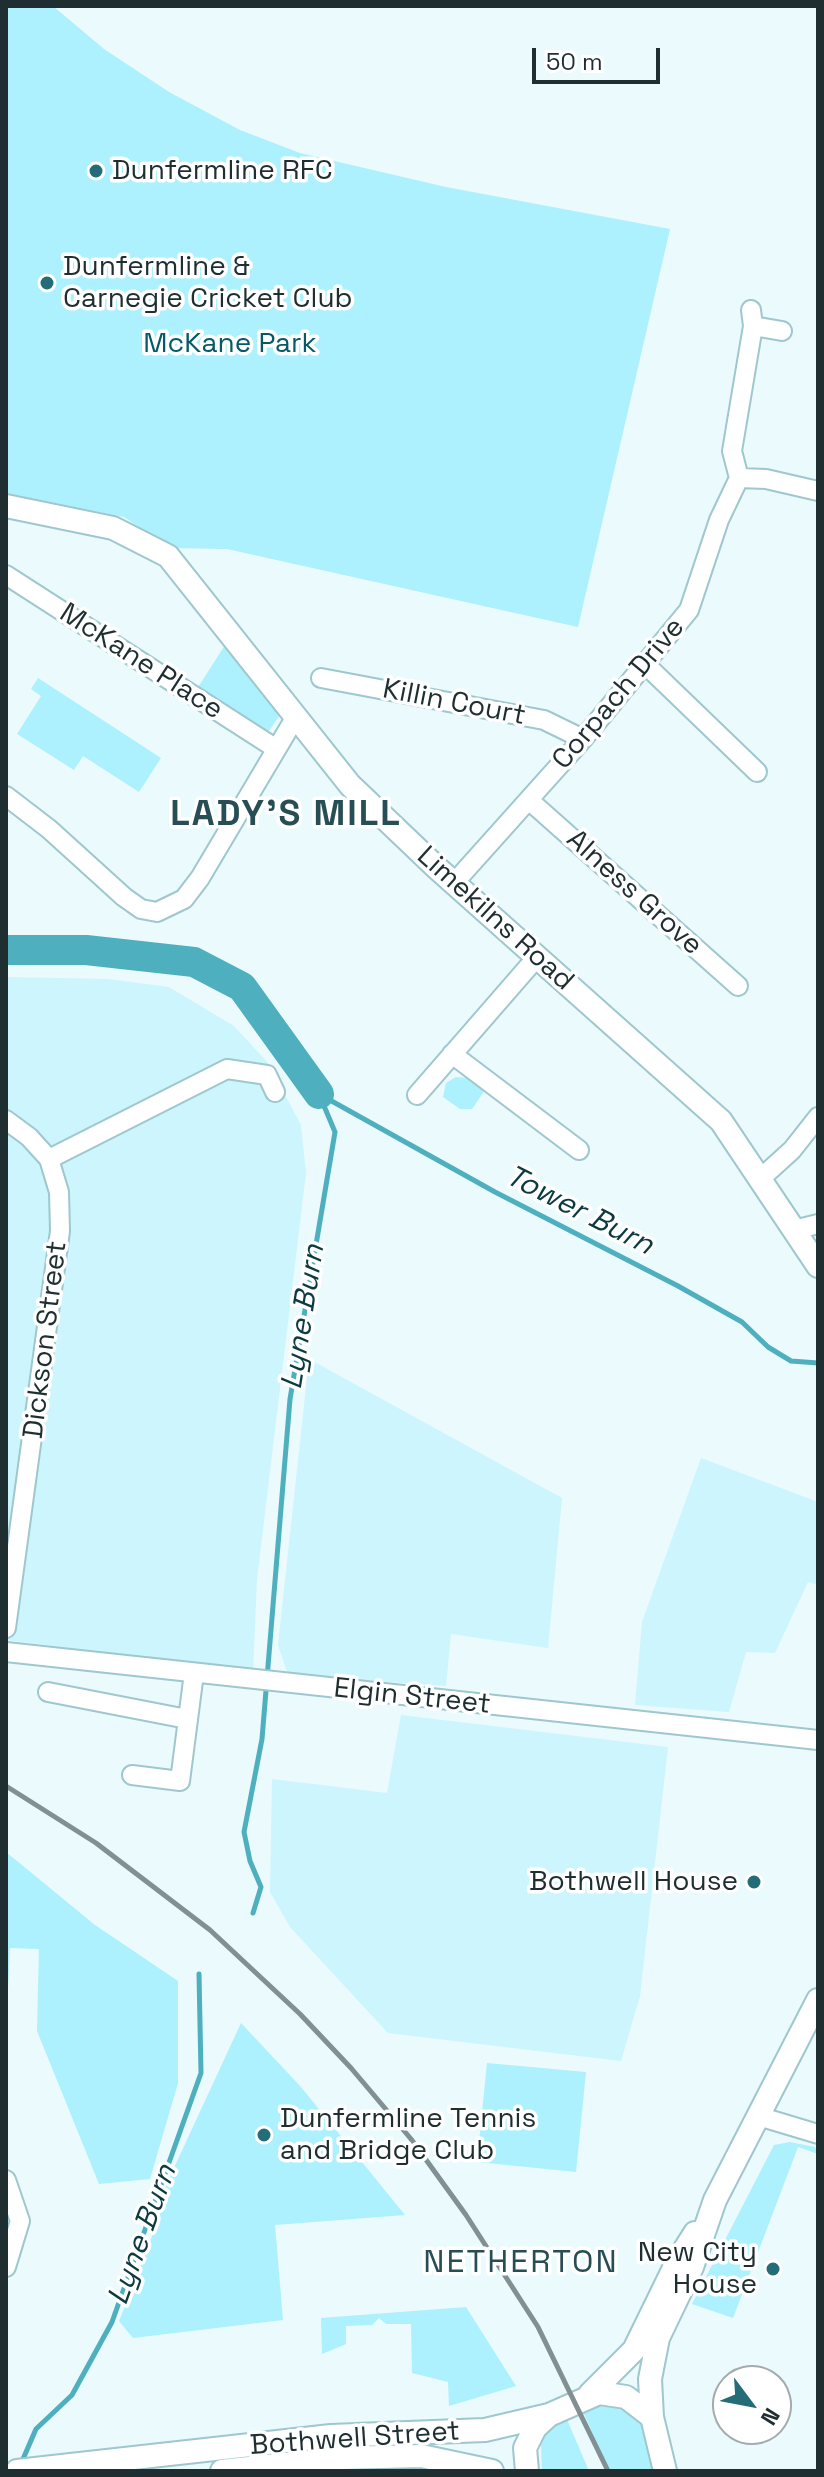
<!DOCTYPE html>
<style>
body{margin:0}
#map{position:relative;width:824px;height:2477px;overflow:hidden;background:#eafafd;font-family:"Space Grotesk",sans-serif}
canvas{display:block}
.frame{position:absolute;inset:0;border:8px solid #1e2e31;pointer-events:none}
.north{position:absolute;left:712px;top:2365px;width:80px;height:80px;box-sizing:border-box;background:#fff;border:2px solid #a5abad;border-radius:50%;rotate:122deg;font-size:22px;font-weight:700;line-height:32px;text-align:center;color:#1e2e31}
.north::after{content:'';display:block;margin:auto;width:28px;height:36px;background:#246c78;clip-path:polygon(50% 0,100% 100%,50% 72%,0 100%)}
.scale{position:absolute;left:532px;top:48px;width:128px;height:36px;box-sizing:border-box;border:4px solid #1e2e31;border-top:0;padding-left:10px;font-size:24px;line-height:28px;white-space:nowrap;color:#1e2e31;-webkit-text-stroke:6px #fff;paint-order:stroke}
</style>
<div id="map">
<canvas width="824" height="2477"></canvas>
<div class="frame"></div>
<div class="north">N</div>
<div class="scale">50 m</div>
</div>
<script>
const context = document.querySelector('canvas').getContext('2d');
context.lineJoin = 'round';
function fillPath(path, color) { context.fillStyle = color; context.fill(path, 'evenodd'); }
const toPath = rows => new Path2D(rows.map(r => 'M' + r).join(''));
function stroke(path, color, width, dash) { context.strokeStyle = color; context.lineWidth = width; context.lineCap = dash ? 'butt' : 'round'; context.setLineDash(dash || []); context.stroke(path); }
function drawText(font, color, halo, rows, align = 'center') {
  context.font = font + ' "Space Grotesk",sans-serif'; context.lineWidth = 7; context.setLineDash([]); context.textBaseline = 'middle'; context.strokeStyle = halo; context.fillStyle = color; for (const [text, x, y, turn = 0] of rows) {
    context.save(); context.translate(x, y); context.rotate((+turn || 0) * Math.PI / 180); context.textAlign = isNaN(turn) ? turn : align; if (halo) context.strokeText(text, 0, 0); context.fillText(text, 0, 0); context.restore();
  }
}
const built = toPath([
 [6,977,108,979,169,987,234,1026,268,1063,301,1125,306,1173,257,1579,253,1671,6,1640],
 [309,1359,562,1498,548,1648,451,1634,446,1686,288,1675,278,1645],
 [701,1458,818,1502,818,1585,808,1582,775,1653,746,1652,729,1712,635,1705,642,1622],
 [401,1715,668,1747,640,1996,621,2061,388,2033,290,1927,270,1892,272,1779,387,1793]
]);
const green = toPath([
 [6,6,53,6,104,49,169,92,240,130,300,153,446,187,670,229,578,627,227,549,170,548,124,517,6,493],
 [225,645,280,715,266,735,195,692],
 [38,678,161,758,139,792,83,756,74,770,17,734,41,696,31,689],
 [456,1077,469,1078,485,1090,472,1109,460,1109,443,1097,446,1083],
 [6,1852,95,1925,178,1981,178,2083,150,2179,99,2184,37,2031,39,1949,10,1948,6,2029],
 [241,2023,301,2087,405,2215,275,2225,283,2320,133,2338,119,2321,156,2226,167,2183],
 [487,2063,586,2072,576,2172,477,2162],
 [790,2142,815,2147,818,2154,798,2147,733,2318,692,2304,774,2145],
 [466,2307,516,2386,449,2406,448,2382,412,2373,411,2324,386,2324,379,2318,372,2325,346,2326,346,2344,322,2354,321,2318],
 [617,2402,641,2419,655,2471,609,2471,581,2407],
 [565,2415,589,2471,542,2471,541,2445,548,2427]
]);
const stream = toPath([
 [319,1094,495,1192,678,1286,742,1322,768,1347,791,1361,818,1363],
 [253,1913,261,1887,250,1861,244,1832,262,1739,290,1399,335,1132,319,1094],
 [20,2466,36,2429,72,2395,112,2322,201,2073,199,1974]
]);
const river = toPath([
 [6,950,86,950,194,962,242,987,319,1094]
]);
const minor = toPath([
 [753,326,782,331],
 [739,478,732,451,753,326,751,310],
 [6,575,275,748],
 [646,665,757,772],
 [321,678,544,720,583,739],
 [6,796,49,829,124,897,141,909,157,912,184,899,200,878,295,718],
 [530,801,738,986],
 [454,883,583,739,689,610,719,520,739,478,766,479,818,491],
 [452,1054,579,1150],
 [417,1095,537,957],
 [6,1120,29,1137,49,1159,59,1192,60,1231,6,1628],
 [49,1159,227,1069,267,1075,275,1092],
 [760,1179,792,1150,818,1117],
 [794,1230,818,1224],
 [6,1652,818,1740],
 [48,1692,187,1719],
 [132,1775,180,1781,194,1673],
 [758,2116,818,2134],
 [6,2180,20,2221,6,2267]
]);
const major = toPath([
 [6,506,113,528,168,556,350,785,437,868,721,1121,818,1266],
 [590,2394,634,2350,678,2260,695,2233],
 [652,2417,650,2379,658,2338,692,2267,715,2200,818,2000],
 [17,2471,331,2436,485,2430,549,2415],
 [222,2471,342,2458,421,2456,492,2471],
 [527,2471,525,2448,535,2428,549,2415,599,2393,626,2397,652,2417,665,2471]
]);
const rail = toPath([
 [6,1786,96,1843,210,1930,300,2014,351,2068,411,2139,466,2215,538,2327,608,2471]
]);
const markers = [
 [96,171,8,"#246c78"],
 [47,283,8,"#246c78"],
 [754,1882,8,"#246c78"],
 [264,2135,8,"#246c78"],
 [773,2269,8,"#246c78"]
];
const poiNames = [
 ["Dunfermline RFC",112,171],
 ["Dunfermline &",63,267],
 ["Carnegie Cricket Club",63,299],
 ["Bothwell House",738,1882,"right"],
 ["Dunfermline Tennis",280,2119],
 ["and Bridge Club",280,2151],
 ["New City",757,2253,"right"],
 ["House",757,2285,"right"]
];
const parkNames = [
 ["McKane Park",230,344]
];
const streetNames = [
 ["McKane Place",141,662,33],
 ["Corpach Drive",619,694,-50],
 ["Killin Court",454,703,11],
 ["Alness Grove",634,893,42],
 ["Limekilns Road",495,919,42],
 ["Dickson Street",46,1340,-83],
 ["Elgin Street",412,1697,6],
 ["Bothwell Street",355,2439,-4]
];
const waterNames = [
 ["Tower Burn",579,1211,27],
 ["Lyne Burn",304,1317,-81],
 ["Lyne Burn",143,2235,-70]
];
const quarterNames = [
 ["NETHERTON",521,2263]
];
const districtNames = [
 ["LADY'S MILL",286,815]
];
fillPath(built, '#ccf5fd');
fillPath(green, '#acf1fd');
stroke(stream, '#4eafbf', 5);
stroke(river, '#4eafbf', 30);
stroke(minor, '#9ec7ce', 22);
stroke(major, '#9ec7ce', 26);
stroke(minor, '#fff', 18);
stroke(major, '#fff', 22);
stroke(rail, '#809093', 5);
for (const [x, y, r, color] of markers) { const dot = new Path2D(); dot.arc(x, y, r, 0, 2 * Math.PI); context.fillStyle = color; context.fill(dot); stroke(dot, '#fff', 3); }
drawText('28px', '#1e2e31', '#fff', poiNames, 'left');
drawText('28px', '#045b67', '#fff', parkNames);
drawText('28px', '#1e2e31', '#fff', streetNames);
drawText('italic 30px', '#0c3a41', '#fff', waterNames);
context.letterSpacing = '2px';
drawText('32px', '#284e55', '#fff', quarterNames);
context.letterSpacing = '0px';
context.letterSpacing = '2px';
drawText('bold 36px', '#284e55', '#fff', districtNames);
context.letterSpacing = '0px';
</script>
